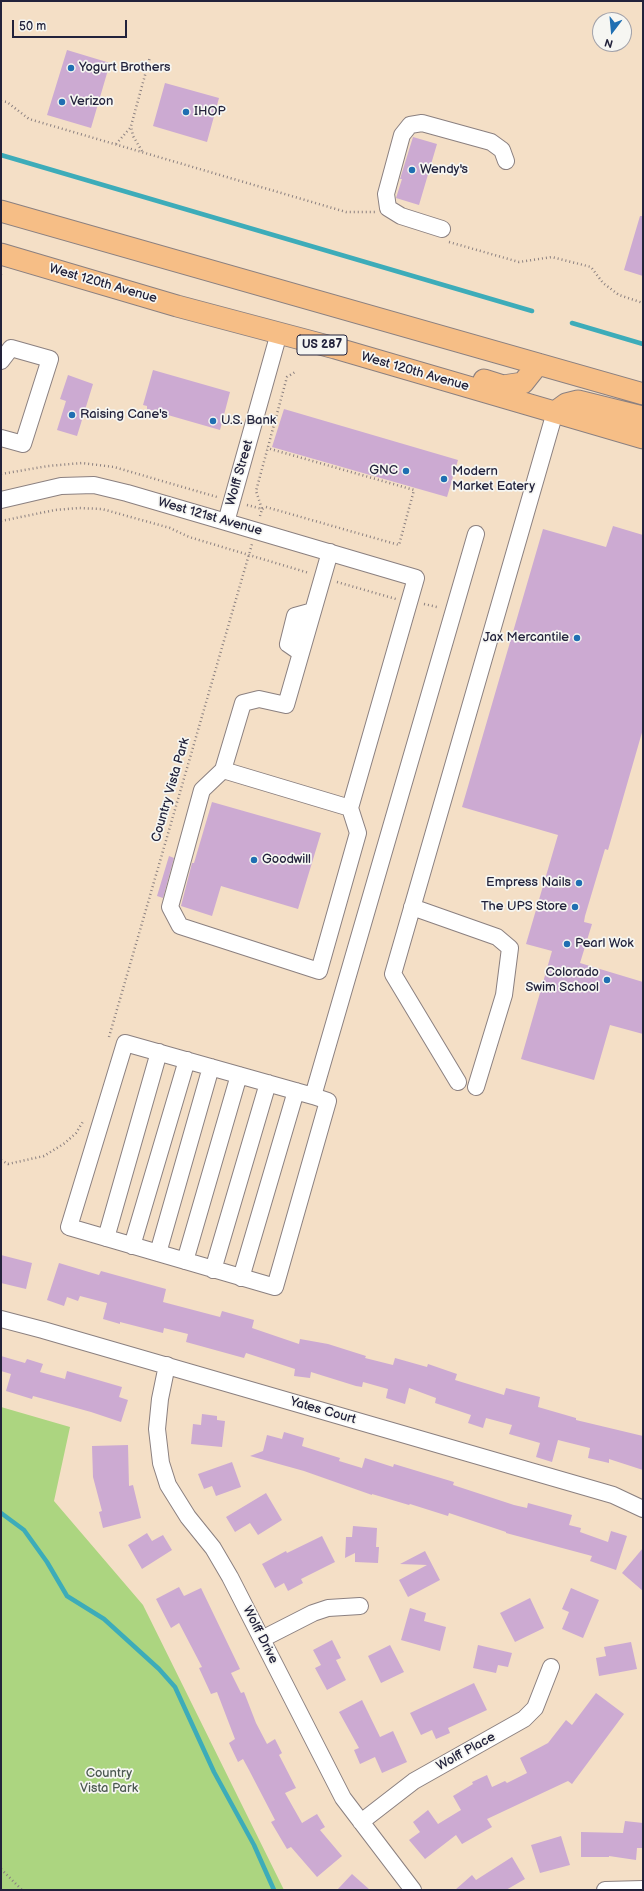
<!DOCTYPE html>
<style>
body{margin:0}
#map{position:relative;width:644px;height:1891px;overflow:hidden;background:#f4dfc6;font-family:"Balsamiq Sans",sans-serif}
canvas{display:block}
.frame{position:absolute;inset:0;border:2px solid #22223b;pointer-events:none}
.north{position:absolute;left:592px;top:12px;width:40px;height:40px;box-sizing:border-box;background:#f6f6f2;border:1px solid #a1a1a9;border-radius:50%;rotate:196deg;font-size:11px;font-weight:700;line-height:16px;text-align:center;color:#22223b}
.north::after{content:'';display:block;margin:auto;width:14px;height:18px;background:#1f6fb2;clip-path:polygon(50% 0,100% 100%,50% 72%,0 100%)}
.scale{position:absolute;left:12px;top:20px;width:115px;height:18px;box-sizing:border-box;border:2px solid #22223b;border-top:0;padding-left:5px;font-size:12px;line-height:14px;white-space:nowrap;color:#22223b;-webkit-text-stroke:3px #f6f6f2;paint-order:stroke}
</style>
<div id="map">
<canvas width="644" height="1891"></canvas>
<div class="frame"></div>
<div class="north">N</div>
<div class="scale">50 m</div>
</div>
<script>
const context = document.querySelector('canvas').getContext('2d');
context.lineJoin = 'round';
function fillPath(path, color) { context.fillStyle = color; context.fill(path, 'evenodd'); }
const toPath = rows => new Path2D(rows.map(r => 'M' + r).join(''));
function stroke(path, color, width, dash) { context.strokeStyle = color; context.lineWidth = width; context.lineCap = dash ? 'butt' : 'round'; context.setLineDash(dash || []); context.stroke(path); }
function drawText(font, color, halo, rows, align = 'center') {
  context.font = font + ' "Balsamiq Sans",sans-serif'; context.lineWidth = 3.5; context.setLineDash([]); context.textBaseline = 'middle'; context.strokeStyle = halo; context.fillStyle = color; for (const [text, x, y, turn = 0] of rows) {
    context.save(); context.translate(x, y); context.rotate((+turn || 0) * Math.PI / 180); context.textAlign = isNaN(turn) ? turn : align; if (halo) context.strokeText(text, 0, 0); context.fillText(text, 0, 0); context.restore();
  }
}
const green = toPath([
 [1,1407,70,1427,54,1501,143,1605,284,1890,1,1890]
]);
const stream = toPath([
 [1,155,532,311],
 [572,323,643,344],
 [1,1513,24,1530,47,1562,67,1596,104,1619,159,1669,175,1687,214,1772,254,1845,274,1890]
]);
const building = toPath([
 [67,50,110,63,91,128,47,115],
 [165,83,219,98,207,142,153,126],
 [413,137,437,144,419,205,396,198,402,179,400,179],
 [640,216,643,216,643,276,624,270],
 [153,370,230,392,220,430,147,409,147,406,143,405],
 [68,375,93,384,77,436,57,430,66,401,60,399],
 [284,409,458,460,447,497,272,447],
 [613,526,643,535,643,729,608,850,605,849,585,916,584,922,592,924,580,963,643,982,643,1034,610,1025,594,1080,521,1059,552,951,526,944,558,835,462,807,543,529,606,547],
 [212,802,321,833,298,909,221,886,212,916,181,906,192,863,194,863],
 [169,856,174,858,163,898,157,896],
 [1,1255,32,1263,26,1289,1,1283],
 [59,1263,99,1275,101,1271,166,1289,163,1302,220,1317,222,1311,254,1320,252,1328,299,1344,300,1339,328,1344,366,1356,365,1358,393,1365,395,1358,427,1367,428,1364,457,1374,455,1380,504,1395,506,1388,540,1397,538,1407,576,1418,576,1420,643,1436,643,1470,609,1459,609,1463,588,1458,590,1448,558,1440,552,1462,536,1457,540,1443,509,1434,512,1425,486,1418,483,1428,468,1423,471,1415,435,1403,436,1398,409,1388,405,1404,386,1398,388,1389,363,1382,362,1387,356,1386,311,1372,310,1378,294,1376,295,1369,246,1353,244,1358,186,1342,188,1334,164,1328,163,1333,120,1322,120,1324,103,1319,107,1303,80,1296,78,1301,67,1297,64,1306,47,1300],
 [1,1356,25,1363,27,1359,43,1364,40,1372,65,1379,67,1371,122,1387,119,1397,128,1400,121,1422,91,1412,33,1396,32,1399,6,1391,11,1374,1,1371],
 [202,1414,217,1416,217,1420,225,1421,222,1447,191,1444,193,1424,201,1425],
 [284,1432,304,1438,302,1446,340,1458,339,1461,362,1468,365,1458,393,1467,394,1464,454,1482,453,1485,514,1505,527,1508,528,1503,572,1515,569,1525,581,1528,580,1532,608,1542,611,1531,627,1536,616,1570,590,1561,592,1556,506,1533,506,1532,449,1513,448,1516,410,1504,409,1505,372,1494,372,1495,304,1471,250,1456,263,1451,267,1435,282,1439],
 [128,1445,129,1486,133,1485,141,1518,103,1528,99,1512,102,1511,93,1477,92,1446],
 [232,1462,241,1487,216,1496,212,1486,204,1489,198,1474],
 [266,1493,282,1520,258,1535,250,1523,235,1532,226,1517],
 [353,1526,377,1528,376,1547,379,1547,378,1563,355,1562,355,1553,345,1558,346,1537,352,1537],
 [147,1533,152,1541,163,1535,172,1550,142,1569,128,1545],
 [322,1536,335,1562,301,1579,303,1583,288,1591,284,1583,275,1588,262,1564,286,1551,287,1553],
 [643,1548,643,1591,622,1573],
 [425,1551,440,1580,408,1597,399,1580,427,1565,400,1564],
 [179,1587,184,1596,201,1588,240,1669,231,1673,241,1693,244,1692,256,1723,267,1744,275,1739,282,1753,279,1755,296,1788,285,1793,302,1823,317,1814,325,1827,320,1830,342,1856,317,1877,291,1847,287,1849,271,1822,275,1820,249,1770,243,1759,238,1762,229,1743,235,1739,217,1692,211,1694,199,1668,202,1667,179,1623,171,1628,156,1599],
 [571,1588,599,1600,583,1638,562,1629,569,1612,562,1609],
 [530,1598,544,1628,515,1642,500,1613],
 [410,1608,426,1613,424,1621,446,1627,440,1651,401,1640],
 [332,1640,341,1658,336,1660,346,1680,327,1690,315,1668,321,1665,313,1650],
 [631,1642,637,1669,599,1676,596,1658,606,1656,604,1647],
 [390,1645,404,1672,381,1683,368,1656],
 [478,1645,512,1653,508,1667,498,1665,496,1673,473,1668],
 [474,1683,487,1710,448,1728,450,1733,436,1739,432,1730,421,1735,410,1713],
 [596,1693,624,1714,572,1784,568,1781,487,1819,492,1827,462,1844,456,1835,425,1859,409,1840,420,1832,413,1822,428,1810,438,1824,461,1810,453,1796,473,1784,472,1782,487,1775,492,1787,505,1781,507,1783,527,1773,520,1758,548,1743,566,1720,572,1725],
 [362,1700,380,1737,393,1731,407,1762,382,1773,375,1757,360,1764,354,1750,359,1748,339,1712],
 [625,1821,643,1823,643,1848,637,1848,636,1860,609,1856,609,1857,581,1857,581,1832,623,1833],
 [561,1836,570,1865,540,1873,531,1845],
 [512,1857,525,1879,506,1890,455,1890,472,1875,476,1880],
 [352,1874,370,1890,337,1890]
]);
const path = toPath([
 [1,101,7,102,29,119,346,212,375,212],
 [116,144,131,127],
 [142,151,133,136,131,126,150,57],
 [449,242,519,262,552,257,591,267,603,283,619,295,643,303],
 [1,275,4,276],
 [1,474,48,466,82,463,114,467,217,497],
 [247,505,262,509,266,507,399,545,414,490,267,448],
 [260,516,262,509,256,491,287,377,295,372],
 [1,521,55,510,79,508,102,509,170,528,189,537,309,573],
 [337,582,396,599],
 [424,604,437,607],
 [109,1037,252,544],
 [1,1160,8,1164,44,1156,65,1143,76,1133,84,1120],
 [1,1869,22,1890]
]);
const minor = toPath([
 [442,229,401,216,388,208,386,194,402,135,410,125,422,123,491,142,502,150,506,161],
 [1,361,11,348,50,359,23,444,1,438],
 [1,500,61,486,94,485,127,493,226,522,416,578,350,808,223,770,243,703,259,699,286,705,330,552],
 [226,522,279,333],
 [301,653,288,644,295,616,313,611],
 [223,770,202,790,170,907,180,926,319,971,358,833,350,808],
 [412,907,497,937,510,948,504,995,476,1087],
 [458,1082,393,974,555,412],
 [313,1096,125,1043,69,1227,275,1287,328,1101,313,1096,476,534],
 [106,1238,159,1052],
 [132,1246,187,1060],
 [158,1253,211,1067],
 [185,1261,239,1075],
 [213,1270,268,1083],
 [241,1278,296,1091],
 [1,1319,43,1330,613,1495,643,1509],
 [167,1365,160,1399,157,1429,161,1463,168,1485,188,1517,213,1548,230,1577,343,1798,413,1890],
 [262,1639,313,1613,328,1608,360,1606],
 [361,1822,414,1781,524,1719,535,1708,551,1667],
 [605,1890,643,1889]
]);
const major = toPath([
 [1,211,643,394],
 [1,254,177,306,335,348,643,438],
 [484,380,503,386,523,383,538,364],
 [555,412,566,404,578,401,643,417]
]);
const markers = [
 [71,68,4,"#1f6fb2"],
 [62,102,4,"#1f6fb2"],
 [186,112,4,"#1f6fb2"],
 [412,170,4,"#1f6fb2"],
 [72,415,4,"#1f6fb2"],
 [213,421,4,"#1f6fb2"],
 [406,471,4,"#1f6fb2"],
 [444,479,4,"#1f6fb2"],
 [577,638,4,"#1f6fb2"],
 [254,860,4,"#1f6fb2"],
 [579,883,4,"#1f6fb2"],
 [575,907,4,"#1f6fb2"],
 [567,944,4,"#1f6fb2"],
 [607,980,4,"#1f6fb2"]
];
const shields = [
 [322,345,50]
];
const shieldNames = [
 ["US 287",322,345]
];
const poiNames = [
 ["Yogurt Brothers",79,68],
 ["Verizon",70,102],
 ["IHOP",194,112],
 ["Wendy's",420,170],
 ["Raising Cane's",80,415],
 ["U.S. Bank",221,421],
 ["GNC",398,471,"right"],
 ["Modern",452,472],
 ["Market Eatery",452,487],
 ["Jax Mercantile",569,638,"right"],
 ["Goodwill",262,860],
 ["Empress Nails",571,883,"right"],
 ["The UPS Store",567,907,"right"],
 ["Pearl Wok",575,944],
 ["Colorado",599,973,"right"],
 ["Swim School",599,988,"right"]
];
const streetNames = [
 ["West 120th Avenue",103,284,16],
 ["West 120th Avenue",415,372,16],
 ["Wolff Street",240,473,-74],
 ["West 121st Avenue",210,517,16],
 ["Country Vista Park",171,790,-74],
 ["Yates Court",323,1411,16],
 ["Wolff Drive",260,1635,63],
 ["Wolff Place",466,1752,-29]
];
const parkNames = [
 ["Country",109,1774],
 ["Vista Park",109,1789]
];
fillPath(green, '#acd580');
stroke(stream, '#3dacb9', 4.5);
fillPath(building, '#ccaad2');
stroke(minor, '#8b8080', 18);
stroke(major, '#8b8080', 23);
stroke(path, '#8b8080', 2.5, [1, 3]);
stroke(minor, '#fff', 16);
stroke(major, '#f6be86', 21);
for (const [x, y, r, color] of markers) { const dot = new Path2D(); dot.arc(x, y, r, 0, 2 * Math.PI); context.fillStyle = color; context.fill(dot); stroke(dot, '#f6f6f2', 1.5); }
for (const [x, y, w] of shields) { const box = new Path2D(); box.roundRect(x - w / 2, y - 10, w, 20, 3); context.fillStyle = '#f6f6f2'; context.fill(box); stroke(box, '#22223b', 1); }
drawText('bold 12px', '#22223b', null, shieldNames);
drawText('13px', '#22223b', '#f6f6f2', poiNames, 'left');
drawText('13px', '#22223b', '#f6f6f2', streetNames);
drawText('13px', '#4b5850', '#f6f6f2', parkNames);
</script>
